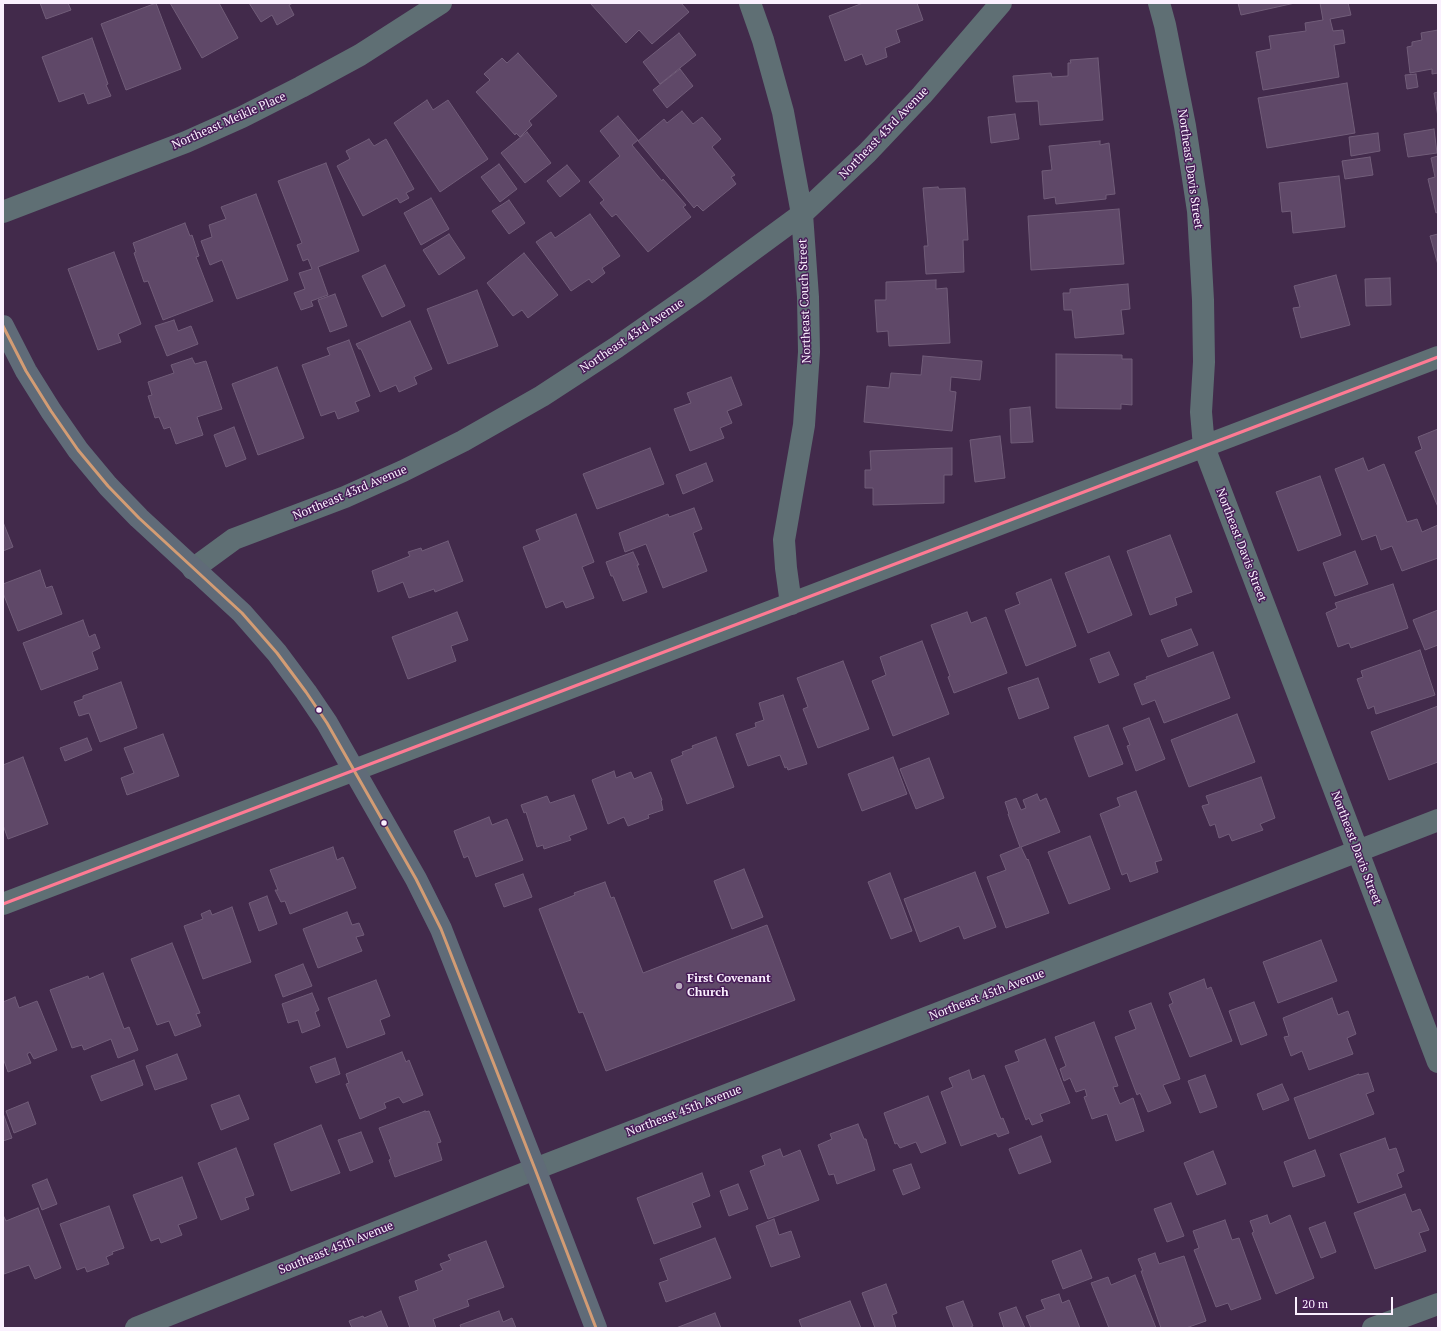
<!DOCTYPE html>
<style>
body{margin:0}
#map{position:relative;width:1441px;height:1331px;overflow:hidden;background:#422a4b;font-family:"PT Serif",serif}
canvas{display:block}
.frame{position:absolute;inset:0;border:4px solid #faf0fe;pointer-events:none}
.scale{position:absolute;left:1295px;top:1297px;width:98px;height:18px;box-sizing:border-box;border:2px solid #faf0fe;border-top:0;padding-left:5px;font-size:12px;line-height:14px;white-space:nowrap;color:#faf0fe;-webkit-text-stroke:3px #481d58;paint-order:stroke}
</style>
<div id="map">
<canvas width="1441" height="1331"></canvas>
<div class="frame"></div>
<div class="scale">20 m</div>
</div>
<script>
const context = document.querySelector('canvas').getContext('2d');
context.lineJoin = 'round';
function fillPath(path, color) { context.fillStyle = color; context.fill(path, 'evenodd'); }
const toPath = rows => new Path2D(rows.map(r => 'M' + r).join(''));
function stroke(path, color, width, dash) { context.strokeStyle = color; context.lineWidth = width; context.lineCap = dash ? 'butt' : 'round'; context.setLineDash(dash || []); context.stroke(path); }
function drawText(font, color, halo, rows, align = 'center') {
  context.font = font + ' "PT Serif",serif'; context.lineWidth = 3; context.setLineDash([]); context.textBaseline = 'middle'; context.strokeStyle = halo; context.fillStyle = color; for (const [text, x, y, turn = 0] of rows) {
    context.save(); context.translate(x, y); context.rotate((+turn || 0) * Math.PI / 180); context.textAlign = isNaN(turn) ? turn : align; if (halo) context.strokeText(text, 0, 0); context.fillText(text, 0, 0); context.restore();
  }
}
const building = toPath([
 [40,3,68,3,71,10,46,19,40,3],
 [156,3,181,69,126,90,101,24,156,3],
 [170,3,219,3,238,38,202,58,170,3],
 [249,3,293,3,289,5,294,15,277,25,272,15,261,22,249,3],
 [590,3,681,3,689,12,652,44,639,30,626,43,590,3],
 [863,3,917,3,923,20,896,30,900,42,885,48,887,57,866,65,862,54,845,61,829,16,863,3],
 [1238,3,1295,3,1241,15,1238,3],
 [1320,3,1348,3,1351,15,1330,19,1333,31,1343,30,1345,43,1334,45,1339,77,1263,90,1256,52,1271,49,1269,36,1306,31,1305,23,1323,20,1320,3],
 [1438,30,1438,73,1432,74,1432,69,1410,73,1407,47,1412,46,1412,42,1422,40,1421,33,1438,30],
 [679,33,696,55,660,84,643,62,679,33],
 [92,38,108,84,106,85,111,96,88,104,84,93,59,102,42,57,92,38],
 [518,53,557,96,529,121,532,125,520,137,516,133,515,135,476,92,490,80,484,74,502,58,507,63,518,53],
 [1098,58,1103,120,1040,125,1038,101,1016,102,1013,76,1051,73,1052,77,1068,76,1068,63,1071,63,1070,60,1098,58],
 [680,69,693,86,667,108,653,90,680,69],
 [1416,74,1418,87,1407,89,1405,75,1416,74],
 [1347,83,1355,133,1267,148,1258,98,1347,83],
 [1438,92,1438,117,1434,93,1438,92],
 [427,100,433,110,448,100,488,159,440,192,394,123,427,100],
 [682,111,693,124,702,117,721,139,712,147,735,175,731,177,736,184,703,211,697,205,694,208,638,141,664,119,667,123,682,111],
 [1015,114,1019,139,991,143,988,117,1015,114],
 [618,116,638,140,632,145,662,181,663,179,686,205,683,207,691,217,648,252,616,214,612,217,600,203,604,200,589,182,620,156,600,131,618,116],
 [1434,129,1437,153,1408,157,1404,134,1434,129],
 [527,132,551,163,525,183,501,153,527,132],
 [1378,133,1380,151,1351,156,1349,137,1378,133],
 [369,139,374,146,386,139,414,189,406,193,409,198,400,203,397,198,363,216,337,166,350,159,346,151,369,139],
 [1100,141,1100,145,1109,143,1115,194,1106,195,1106,199,1056,204,1055,197,1044,199,1042,171,1052,170,1049,146,1100,141],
 [1438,156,1438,212,1436,213,1428,179,1435,177,1431,158,1438,156],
 [1370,157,1373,175,1345,179,1342,161,1370,157],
 [326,163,359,251,318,267,328,295,311,301,313,306,301,310,294,293,305,289,299,273,312,269,308,259,303,261,297,245,302,243,278,181,326,163],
 [499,164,517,189,500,202,481,177,499,164],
 [567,165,580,181,560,197,547,181,567,165],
 [1339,176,1345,227,1293,233,1291,211,1282,212,1279,183,1339,176],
 [938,187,939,189,965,188,968,240,963,240,964,272,926,274,924,246,928,246,923,188,938,187],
 [256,194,288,280,237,299,222,260,210,265,201,241,212,237,209,225,226,219,221,207,256,194],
 [431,198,449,229,421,245,404,213,431,198],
 [509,200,525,223,509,234,492,211,509,200],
 [1119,209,1124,264,1031,270,1028,216,1119,209],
 [590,214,620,256,602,268,605,273,592,283,589,279,571,291,536,242,551,232,555,238,590,214],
 [185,223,190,236,192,235,199,256,196,257,213,301,163,320,148,281,144,282,134,253,136,252,133,243,185,223],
 [449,234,465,258,439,275,423,250,449,234],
 [1438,234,1438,265,1430,236,1438,234],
 [114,252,141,324,118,334,121,342,98,350,68,269,114,252],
 [524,253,558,295,528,318,522,310,513,316,487,283,524,253],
 [385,265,405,306,382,317,362,276,385,265],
 [1336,275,1350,325,1301,338,1293,308,1300,307,1294,286,1336,275],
 [1390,278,1391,305,1366,306,1365,279,1390,278],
 [936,280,936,289,947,288,950,343,889,346,888,331,877,332,875,300,886,300,886,282,936,280],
 [1128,284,1130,309,1121,310,1124,334,1075,338,1072,310,1064,310,1063,293,1070,293,1070,289,1128,284],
 [477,290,498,346,448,364,427,309,477,290],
 [335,294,347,326,330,332,318,300,335,294],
 [174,320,178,331,191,326,198,344,167,356,155,326,174,320],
 [410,321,432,369,414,377,417,384,399,392,396,385,380,392,361,349,359,349,356,344,410,321],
 [349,340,370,396,355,402,359,411,338,419,335,411,321,416,302,365,330,355,327,348,349,340],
 [1056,354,1122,355,1122,359,1132,359,1132,405,1121,404,1121,409,1056,408,1056,354],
 [923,356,982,361,980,380,951,377,950,391,956,392,952,431,864,422,867,386,889,388,891,373,921,375,923,356],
 [192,358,195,364,206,361,222,409,197,417,203,435,176,444,170,427,164,429,159,417,155,418,148,396,152,395,148,382,174,373,171,365,192,358],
 [277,367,304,438,258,455,232,384,277,367],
 [731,377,742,405,727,411,732,423,720,428,724,438,690,451,674,409,691,403,687,393,731,377],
 [1030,407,1033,442,1011,443,1010,409,1030,407],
 [234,427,246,459,226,467,214,435,234,427],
 [1438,429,1438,507,1415,452,1422,449,1418,437,1438,429],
 [1000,436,1005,478,975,482,970,440,1000,436],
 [650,448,664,484,597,509,583,474,650,448],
 [952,448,952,475,944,475,944,503,873,505,873,488,865,488,865,470,871,470,870,451,952,448],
 [1363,458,1368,471,1384,464,1407,522,1417,519,1422,532,1438,525,1438,558,1402,571,1392,546,1381,550,1376,535,1362,540,1335,469,1363,458],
 [706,463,713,481,683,494,676,475,706,463],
 [1320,476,1341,535,1298,551,1276,492,1320,476],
 [694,508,702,529,693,533,707,571,663,588,646,544,625,552,619,533,668,514,669,517,694,508],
 [576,514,594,562,582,567,594,598,566,608,563,601,546,608,523,547,540,540,536,530,576,514],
 [3,522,13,547,3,551,3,522],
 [1170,535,1192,592,1175,598,1177,605,1150,615,1127,551,1170,535],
 [448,541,463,581,435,592,434,589,409,598,403,582,378,592,372,571,410,556,408,552,421,548,422,551,448,541],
 [1355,551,1368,584,1335,596,1323,563,1355,551],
 [633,552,639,565,637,565,647,592,623,601,613,576,611,576,606,562,633,552],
 [1109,556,1132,615,1088,633,1065,573,1109,556],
 [40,570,46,588,52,586,62,614,18,631,3,593,3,584,40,570],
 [1051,579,1076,646,1026,666,1005,610,1020,604,1016,593,1051,579],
 [1393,584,1408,628,1351,648,1349,643,1338,647,1326,613,1337,608,1335,603,1393,584],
 [1438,610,1438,645,1425,650,1413,620,1438,610],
 [457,612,468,640,451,646,456,661,408,679,392,637,457,612],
 [967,612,971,623,986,617,1007,673,954,693,948,677,950,676,931,625,967,612],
 [83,620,89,637,95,634,100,648,92,652,98,669,41,690,23,643,83,620],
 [1191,629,1198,645,1168,657,1161,640,1191,629],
 [922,641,949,714,893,736,872,681,886,675,880,657,922,641],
 [1420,650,1435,695,1376,714,1374,706,1368,709,1357,679,1363,677,1361,671,1420,650],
 [1109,652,1119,675,1099,683,1090,659,1109,652],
 [1213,652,1230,698,1164,723,1155,700,1142,705,1134,684,1147,679,1146,677,1213,652],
 [843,661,869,729,818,748,803,709,808,707,797,678,843,661],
 [1038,678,1049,708,1019,719,1008,688,1038,678],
 [121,682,137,728,100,742,89,713,79,716,74,702,83,699,83,696,121,682],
 [783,695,807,764,788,770,787,767,785,768,780,755,748,766,736,734,756,727,755,723,764,720,759,703,783,695],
 [1438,706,1438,762,1389,780,1371,732,1438,706],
 [1237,714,1255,762,1189,787,1171,740,1237,714],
 [1149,718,1165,759,1136,771,1127,746,1130,745,1123,728,1149,718],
 [1108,725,1123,764,1089,777,1074,737,1108,725],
 [163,734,179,776,127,795,121,778,134,773,124,748,163,734],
 [716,737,734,787,687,804,671,760,683,755,682,752,693,748,692,746,716,737],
 [87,738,92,750,65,761,60,748,87,738],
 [23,757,48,824,8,839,3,825,3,765,23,757],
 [893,757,907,794,862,811,848,774,893,757],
 [929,758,944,798,916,809,900,769,929,758],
 [614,771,616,778,631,772,634,779,651,772,662,800,661,801,663,810,648,815,649,818,628,826,624,817,608,824,592,780,614,771],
 [1261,777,1275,818,1260,824,1263,830,1232,841,1229,834,1219,838,1215,824,1210,826,1202,806,1209,804,1206,796,1261,777],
 [1136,791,1162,860,1155,862,1158,872,1130,882,1127,873,1122,875,1100,814,1120,806,1117,798,1136,791],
 [1037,794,1040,801,1046,798,1060,832,1021,847,1027,860,1028,859,1049,913,1006,928,987,877,1006,870,1000,855,1020,847,1008,814,1009,814,1005,802,1016,798,1021,810,1026,808,1023,800,1037,794],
 [574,795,587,829,569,836,571,840,544,849,543,845,537,847,526,812,524,813,521,805,547,796,550,803,574,795],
 [489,817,492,825,507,819,523,860,476,877,468,856,464,858,454,831,489,817],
 [1090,836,1110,889,1069,904,1048,852,1090,836],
 [333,847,337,860,343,857,356,888,290,914,285,901,281,902,275,890,278,890,270,870,333,847],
 [744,869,763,917,732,929,714,881,744,869],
 [975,872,996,927,964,939,959,926,920,942,904,899,975,872],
 [890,873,912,931,891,939,868,882,890,873],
 [523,874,532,897,504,907,495,884,523,874],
 [605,882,611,898,614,897,643,973,767,925,795,1000,606,1071,583,1012,579,1013,539,909,575,895,574,893,605,882],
 [267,896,277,924,259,931,249,903,267,896],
 [232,907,251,962,203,979,184,926,203,919,201,914,210,910,212,915,232,907],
 [347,912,352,925,359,923,364,935,356,937,362,951,318,968,303,929,347,912],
 [1321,940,1337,981,1278,1003,1263,962,1321,940],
 [172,943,200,1013,196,1014,201,1026,175,1036,169,1021,157,1025,131,959,172,943],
 [303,964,312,986,283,997,275,975,303,964],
 [103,973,124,1029,129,1027,138,1050,118,1058,111,1039,84,1050,82,1045,72,1048,50,990,88,976,89,979,103,973],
 [1204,979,1207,989,1211,987,1232,1041,1190,1057,1169,1005,1173,1003,1169,993,1204,979],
 [376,980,390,1016,380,1020,385,1034,347,1048,328,998,376,980],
 [312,993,319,1010,315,1012,320,1026,302,1033,298,1020,288,1023,282,1004,312,993],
 [15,997,19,1008,37,1001,57,1050,34,1059,30,1052,27,1054,31,1063,8,1072,3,1058,3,1002,15,997],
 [1332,998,1338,1015,1348,1011,1356,1034,1347,1038,1353,1054,1309,1070,1302,1051,1291,1056,1284,1037,1289,1036,1283,1018,1332,998],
 [1254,1002,1267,1035,1241,1045,1229,1011,1254,1002],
 [1151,1003,1180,1079,1163,1085,1171,1103,1148,1112,1140,1093,1137,1095,1115,1037,1136,1029,1129,1011,1151,1003],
 [1094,1022,1118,1086,1113,1087,1120,1104,1133,1098,1144,1131,1116,1141,1107,1114,1092,1119,1084,1097,1087,1096,1085,1089,1076,1092,1070,1078,1064,1081,1060,1069,1066,1066,1055,1037,1094,1022],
 [1045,1039,1070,1103,1040,1114,1043,1121,1032,1125,1029,1118,1026,1120,1005,1066,1019,1061,1015,1051,1045,1039],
 [402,1052,406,1062,409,1060,423,1095,403,1103,399,1097,384,1103,386,1108,360,1119,346,1084,349,1083,346,1074,402,1052],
 [177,1054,187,1079,155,1090,146,1066,177,1054],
 [335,1058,340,1074,316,1083,310,1067,335,1058],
 [134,1060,143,1085,101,1101,91,1076,134,1060],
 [969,1070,972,1080,984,1075,1001,1119,1003,1118,1009,1133,998,1137,996,1133,961,1146,941,1092,953,1087,949,1078,969,1070],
 [1368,1073,1374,1091,1366,1094,1374,1114,1309,1139,1294,1098,1359,1074,1359,1075,1368,1073],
 [1205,1075,1217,1107,1200,1113,1188,1081,1205,1075],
 [1282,1084,1289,1100,1263,1110,1257,1094,1282,1084],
 [239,1095,249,1119,221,1130,211,1105,239,1095],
 [928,1096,946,1143,921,1153,916,1142,900,1148,897,1143,895,1144,884,1113,928,1096],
 [28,1102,36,1124,14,1133,6,1111,28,1102],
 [425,1111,425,1112,429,1111,441,1142,437,1143,442,1160,395,1177,389,1160,391,1159,379,1128,425,1111],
 [3,1113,12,1138,3,1141,3,1113],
 [858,1124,864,1139,866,1139,875,1170,837,1184,834,1174,829,1175,818,1145,832,1139,830,1134,858,1124],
 [321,1125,340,1173,291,1191,274,1144,321,1125],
 [361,1132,373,1162,350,1171,338,1140,361,1132],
 [1041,1136,1051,1162,1019,1174,1009,1149,1041,1136],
 [1385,1138,1389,1150,1396,1148,1404,1171,1397,1174,1402,1187,1358,1203,1340,1154,1385,1138],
 [236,1148,254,1195,245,1198,249,1209,221,1220,198,1163,236,1148],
 [780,1149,783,1157,800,1150,819,1200,768,1219,750,1171,765,1165,762,1156,780,1149],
 [1315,1150,1325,1176,1293,1187,1284,1162,1315,1150],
 [1213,1151,1226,1184,1197,1195,1184,1163,1213,1151],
 [911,1164,920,1188,903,1195,893,1170,911,1164],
 [702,1173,710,1196,692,1203,701,1227,654,1244,637,1198,702,1173],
 [182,1177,197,1218,178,1225,182,1235,161,1243,159,1238,151,1241,133,1195,182,1177],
 [47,1179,57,1204,42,1210,32,1185,47,1179],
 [738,1184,748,1209,729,1216,720,1191,738,1184],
 [1405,1194,1412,1212,1420,1209,1429,1230,1419,1233,1426,1251,1375,1269,1354,1213,1405,1194],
 [1171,1203,1184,1236,1167,1242,1154,1209,1171,1203],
 [109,1206,124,1248,112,1252,113,1254,106,1257,109,1264,87,1272,85,1267,77,1270,60,1224,109,1206],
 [38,1208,61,1268,35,1279,29,1265,4,1274,3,1215,6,1221,38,1208],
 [1267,1215,1270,1224,1290,1215,1314,1278,1276,1294,1252,1233,1254,1232,1250,1221,1267,1215],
 [774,1219,779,1235,791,1231,800,1257,771,1267,756,1226,774,1219],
 [1225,1220,1232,1240,1239,1238,1261,1299,1231,1310,1228,1303,1216,1307,1194,1250,1199,1248,1193,1231,1225,1220],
 [1325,1222,1336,1252,1321,1258,1309,1228,1325,1222],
 [715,1238,731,1278,666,1302,659,1283,668,1280,660,1259,715,1238],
 [486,1241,504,1287,467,1300,469,1306,433,1319,436,1328,410,1328,399,1297,418,1290,415,1281,443,1270,440,1264,451,1260,448,1255,486,1241],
 [1081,1250,1092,1278,1063,1289,1052,1261,1081,1250],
 [1155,1253,1159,1264,1184,1256,1206,1321,1186,1328,1161,1328,1141,1271,1143,1271,1138,1259,1155,1253],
 [1135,1275,1156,1328,1109,1328,1091,1283,1108,1277,1111,1285,1135,1275],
 [886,1284,897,1313,892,1315,896,1328,875,1328,862,1293,886,1284],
 [1059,1294,1062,1303,1069,1300,1080,1328,1031,1328,1026,1316,1045,1309,1041,1300,1059,1294],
 [850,1301,861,1328,802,1328,799,1320,850,1301],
 [963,1301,973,1326,969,1328,954,1328,946,1307,963,1301],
 [1016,1307,1025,1328,1004,1328,999,1313,1016,1307],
 [381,1311,388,1328,352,1328,349,1321,363,1316,364,1318,381,1311],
 [499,1311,503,1322,512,1318,516,1328,461,1328,460,1325,499,1311],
 [715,1313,721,1328,676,1328,715,1313]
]);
const minor = toPath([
 [750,3,763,40,783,112,802,214,808,297,809,352,804,425,784,540,786,568,791,604],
 [1159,3,1165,25,1185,126,1198,211,1203,300,1204,362,1201,412,1204,447,1438,1062],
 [3,212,186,142,242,117,301,87,360,55,441,3],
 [193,569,234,539,345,497,403,471,463,441,542,396,617,347,700,289,802,214,867,153,922,95,1001,3],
 [3,904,1438,357],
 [136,1328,535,1169,1438,820],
 [1373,1328,1438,1304]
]);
const major = toPath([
 [3,326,26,371,51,411,78,450,108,486,139,518,242,613,277,653,306,692,327,723,416,879,441,929,535,1169,596,1328]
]);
const bus1 = toPath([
 [3,326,26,371,51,411,78,450,108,486,139,518,242,613,277,653,306,692,327,723,416,879,441,929,535,1169,596,1328]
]);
const bus2 = toPath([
 [3,904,1438,357]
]);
const markers = [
 [319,710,3.5,"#faf0fe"],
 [384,823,3.5,"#faf0fe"],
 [679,986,4,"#baabbf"]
];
const streetNames = [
 ["Northeast Meikle Place",229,121,-24],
 ["Northeast 43rd Avenue",884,133,-46],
 ["Northeast Davis Street",1190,169,82],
 ["Northeast Couch Street",805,301,-92],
 ["Northeast 43rd Avenue",632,336,-34],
 ["Northeast 43rd Avenue",350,493,-23],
 ["Northeast Davis Street",1241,545,69],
 ["Northeast Davis Street",1356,848,69],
 ["Northeast 45th Avenue",987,995,-21],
 ["Northeast 45th Avenue",684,1111,-21],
 ["Southeast 45th Avenue",336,1248,-22]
];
const poiNames = [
 ["First Covenant",687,979],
 ["Church",687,993]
];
fillPath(building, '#5f4868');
stroke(building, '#715d79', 1);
stroke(minor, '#5f6f74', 22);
stroke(major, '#606b78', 22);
stroke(bus1, '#d39c74', 3);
stroke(bus2, '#fe7a93', 3);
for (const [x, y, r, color] of markers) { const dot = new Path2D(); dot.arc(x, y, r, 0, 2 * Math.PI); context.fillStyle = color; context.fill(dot); stroke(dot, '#481d58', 1.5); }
drawText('12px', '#faf0fe', '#481d58', streetNames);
drawText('bold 12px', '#faf0fe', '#481d58', poiNames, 'left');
</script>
